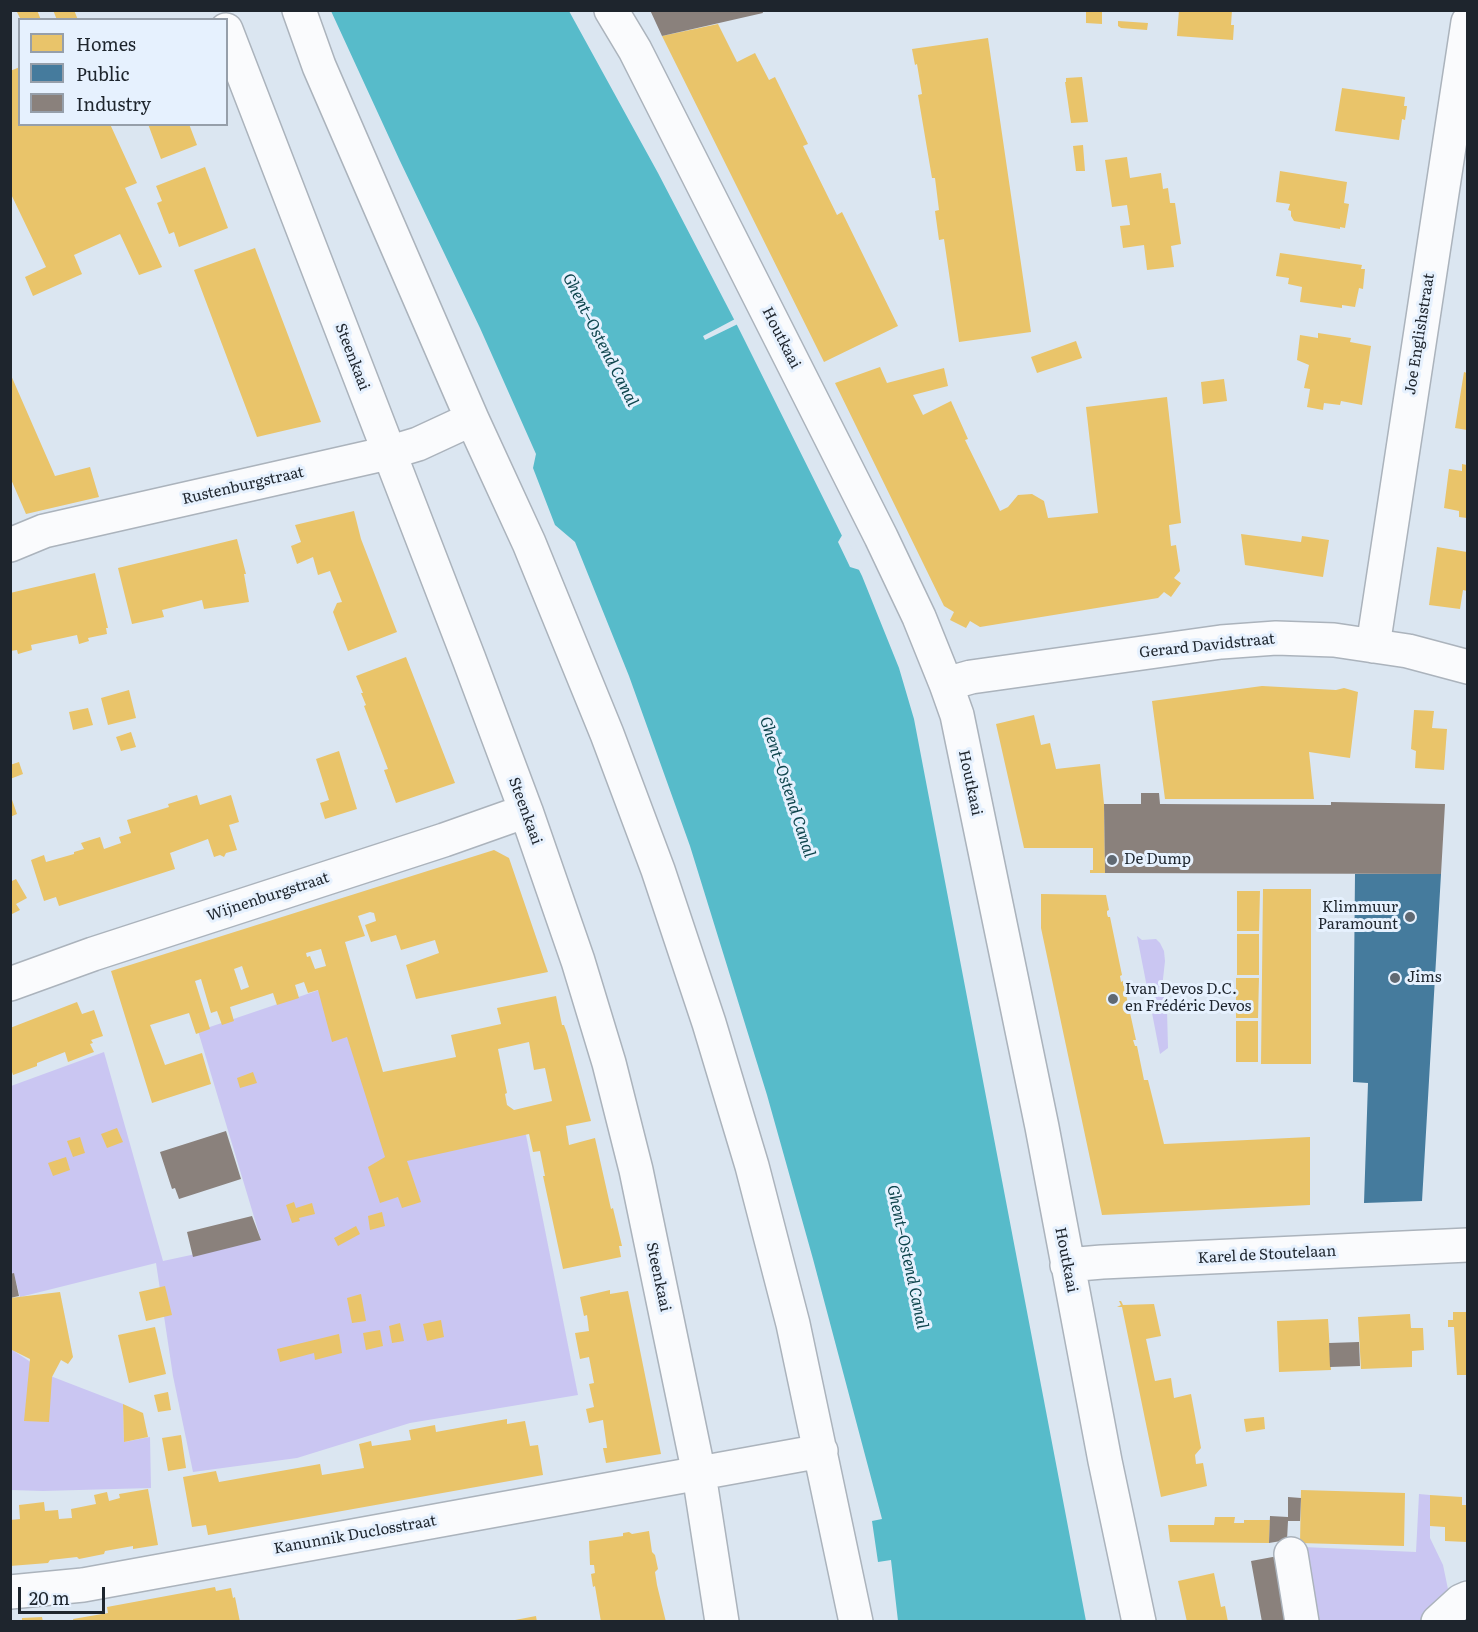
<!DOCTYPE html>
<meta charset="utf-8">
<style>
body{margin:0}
#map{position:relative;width:1478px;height:1632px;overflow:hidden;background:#dbe6f1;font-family:Literata,serif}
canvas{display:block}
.frame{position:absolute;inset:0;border:12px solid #1e252d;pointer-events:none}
.legend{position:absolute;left:18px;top:18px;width:210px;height:108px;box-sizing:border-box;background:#e6f1fe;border:2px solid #969faa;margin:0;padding:8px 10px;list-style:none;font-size:18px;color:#1e252d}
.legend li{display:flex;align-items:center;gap:12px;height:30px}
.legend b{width:30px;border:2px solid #969faa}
.scale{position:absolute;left:18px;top:1587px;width:87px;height:27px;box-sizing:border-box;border:3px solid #1e252d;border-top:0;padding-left:8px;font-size:18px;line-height:21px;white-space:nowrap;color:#1e252d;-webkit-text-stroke:4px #e6f1fe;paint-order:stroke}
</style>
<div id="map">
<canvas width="1478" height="1632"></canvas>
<div class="frame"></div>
<ul class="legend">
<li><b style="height:16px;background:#e9c46a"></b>Homes</li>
<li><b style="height:16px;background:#457b9d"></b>Public</li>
<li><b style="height:16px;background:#8a817c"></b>Industry</li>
</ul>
<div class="scale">20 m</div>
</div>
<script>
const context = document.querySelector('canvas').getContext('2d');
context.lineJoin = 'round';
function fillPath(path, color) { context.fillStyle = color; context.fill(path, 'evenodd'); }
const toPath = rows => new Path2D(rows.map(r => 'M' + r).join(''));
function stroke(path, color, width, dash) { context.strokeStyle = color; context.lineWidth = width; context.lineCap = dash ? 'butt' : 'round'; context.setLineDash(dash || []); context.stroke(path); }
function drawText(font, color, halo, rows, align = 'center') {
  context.font = font + ' Literata,serif'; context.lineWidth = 6; context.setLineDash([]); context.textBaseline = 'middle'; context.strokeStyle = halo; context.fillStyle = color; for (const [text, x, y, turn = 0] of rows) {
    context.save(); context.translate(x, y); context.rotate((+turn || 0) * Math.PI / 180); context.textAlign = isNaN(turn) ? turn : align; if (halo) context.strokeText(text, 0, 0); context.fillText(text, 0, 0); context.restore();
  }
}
const green = toPath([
 [1137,936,1142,940,1156,939,1160,943,1164,951,1165,961,1162,988,1167,1010,1168,1048,1160,1054],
 [319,990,350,1022,393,1158,525,1130,578,1395,410,1423,297,1458,193,1472,173,1376,156,1263,20,1297,14,1274,11,1275,11,1086,104,1052,163,1261,261,1240,198,1031],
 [11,1349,53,1377,123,1404,124,1442,150,1437,151,1488,43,1491,11,1490],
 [1419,1494,1430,1495,1430,1538,1443,1565,1449,1594,1420,1621,1318,1621,1303,1547,1416,1552]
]);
const water = toPath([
 [331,11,569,11,658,173,738,327,862,576,899,668,914,719,1086,1621,898,1621,891,1560,878,1562,872,1521,882,1519,813,1259,767,1095,690,846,629,676,575,542,555,525,533,468,536,454,480,328,400,161]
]);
const pier = toPath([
 [737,318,740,323,705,340,703,336],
 [844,532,863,571,850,567,838,542]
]);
const homes = toPath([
 [16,10,37,10,41,20,21,20],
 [53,10,74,10,78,20,57,20],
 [1086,10,1102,10,1102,24,1086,23],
 [1179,10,1232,10,1231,25,1234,25,1233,40,1177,36],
 [1118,21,1148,23,1147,30,1121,28,1118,26],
 [718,24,737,62,755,53,769,80,775,77,808,144,803,146,837,215,842,212,898,326,824,362,662,36],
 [988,38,1031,332,959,342,944,239,939,240,935,211,939,210,935,178,932,178,918,95,922,94,917,64,915,65,912,49],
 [20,67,20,124,110,124,137,183,125,188,162,267,139,275,120,234,74,255,82,274,33,296,25,277,46,267,10,192,10,71],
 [1082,77,1088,122,1071,123,1065,82,1066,82,1066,78],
 [1342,88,1405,97,1404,106,1407,106,1405,120,1402,119,1399,140,1335,131],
 [148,124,189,124,197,145,161,159],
 [1083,145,1085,171,1076,171,1073,146],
 [1127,157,1130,178,1161,173,1163,189,1168,188,1170,203,1175,203,1181,244,1171,246,1174,267,1147,270,1144,245,1123,248,1120,226,1130,225,1127,205,1112,207,1105,160],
 [205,167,228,228,179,247,174,232,169,234,157,203,162,201,156,186],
 [1280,171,1347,182,1344,203,1349,204,1345,228,1340,227,1340,229,1294,221,1291,216,1291,211,1288,210,1290,204,1276,202],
 [255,248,321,422,257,437,194,270],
 [1280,253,1362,265,1361,269,1365,269,1363,289,1359,288,1355,307,1342,305,1342,308,1300,302,1302,287,1288,284,1289,278,1276,276],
 [1318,333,1351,338,1350,342,1371,346,1362,405,1341,401,1340,405,1324,403,1323,410,1307,407,1310,389,1304,388,1309,365,1297,360,1300,335,1318,338],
 [1076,341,1082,358,1037,373,1031,357],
 [880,367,887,383,944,368,948,386,913,395,923,415,951,401,968,439,965,440,1000,511,1008,507,1018,495,1032,494,1044,501,1048,518,1098,513,1086,407,1167,397,1181,523,1169,525,1171,546,1176,545,1180,571,1174,578,1181,583,1171,597,1164,592,1158,598,980,627,970,621,966,628,950,620,954,612,944,606,835,383],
 [1464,372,1467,373,1467,430,1455,428],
 [10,373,55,476,90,467,99,497,26,514,10,477],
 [1224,379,1227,401,1203,404,1201,382],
 [1462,464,1467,465,1467,518,1459,517,1459,511,1444,508,1449,469,1462,471],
 [354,511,361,539,397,632,348,651,333,612,337,603,342,602,330,571,318,575,313,557,297,564,291,546,301,542,295,525],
 [1241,534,1301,542,1302,536,1329,540,1323,577,1245,565],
 [237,539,246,574,244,574,249,602,204,609,202,600,162,610,164,617,132,624,118,568],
 [1437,547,1467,552,1467,591,1463,590,1460,609,1429,605],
 [95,573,108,628,106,628,107,634,88,638,89,641,79,644,77,635,31,645,32,650,18,654,17,650,10,651,10,593],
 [406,657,455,783,396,803,384,770,388,769,364,706,366,705,361,693,363,693,356,676],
 [1262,686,1336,690,1344,688,1358,692,1350,758,1309,752,1314,799,1165,799,1152,701],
 [129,690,136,718,108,725,101,698],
 [88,708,93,725,73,730,69,712],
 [1414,710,1434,711,1432,728,1447,729,1444,770,1415,768,1416,751,1411,749],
 [1034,715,1041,745,1050,743,1056,769,1100,764,1104,804,1105,873,1090,873,1090,870,1093,870,1093,848,1024,848,996,724],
 [131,732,136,747,121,751,116,737],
 [339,751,357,809,325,819,320,803,329,800,316,759],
 [19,762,23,774,10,779,10,765],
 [10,794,17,814,10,817],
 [197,795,200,805,231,795,239,822,229,825,237,850,226,853,224,857,220,855,214,857,208,839,170,853,175,869,59,906,56,897,44,901,31,860,44,855,46,862,74,854,74,852,84,849,81,843,100,837,104,849,121,843,119,837,131,833,127,820,169,807,168,804],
 [494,850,509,858,548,972,416,999,406,965,439,953,435,940,401,950,396,935,371,942,365,925,376,921,374,913,370,912,358,916,365,936,345,942,383,1072,456,1057,451,1035,501,1024,497,1008,556,996,562,1025,564,1025,567,1033,591,1121,566,1126,569,1145,595,1138,611,1209,613,1208,622,1246,619,1246,621,1257,563,1269,543,1176,545,1176,540,1151,533,1152,529,1134,407,1161,421,1202,402,1208,398,1197,380,1203,368,1167,385,1157,347,1037,332,1042,318,990,308,993,304,982,295,985,299,998,277,1005,273,993,230,1007,234,1021,222,1025,217,1011,211,1013,201,979,195,981,210,1029,196,1034,189,1013,150,1025,165,1065,202,1053,211,1084,152,1103,111,971],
 [321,949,326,966,315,969,310,956,307,957,306,953],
 [242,966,249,987,241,990,234,969],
 [529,1042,534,1070,545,1068,552,1101,514,1110,507,1105,505,1094,507,1093,498,1049],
 [16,879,27,898,16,904,20,910,10,915,10,882],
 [1263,889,1311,889,1311,1064,1261,1064],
 [1237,891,1260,891,1259,931,1237,931],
 [1041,894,1106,895,1109,910,1107,911,1107,914,1108,917,1110,917,1122,975,1120,976,1121,982,1123,981,1136,1040,1133,1040,1135,1046,1137,1046,1144,1080,1148,1080,1164,1144,1310,1137,1310,1205,1102,1215,1041,928],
 [1237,934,1259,934,1259,975,1237,975],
 [1236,978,1259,978,1258,1018,1236,1018],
 [77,1002,82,1014,94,1010,103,1036,91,1040,93,1043,90,1044,94,1052,68,1062,65,1052,37,1063,37,1066,13,1075,12,1072,10,1073,10,1028],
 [1236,1021,1258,1021,1258,1062,1236,1062],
 [253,1072,257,1083,240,1088,237,1078],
 [117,1128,123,1142,107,1148,101,1134],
 [80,1137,85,1153,73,1157,67,1141],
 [66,1157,70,1170,53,1176,48,1163],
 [294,1202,296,1208,312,1203,315,1214,299,1218,300,1221,292,1223,286,1205],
 [382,1212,385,1226,370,1230,368,1216],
 [356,1226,360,1234,338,1246,334,1238],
 [165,1286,172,1315,146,1321,139,1292],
 [610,1290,610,1294,628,1291,661,1454,606,1463,603,1448,607,1448,603,1420,589,1423,586,1409,594,1407,589,1384,594,1383,589,1357,580,1359,575,1333,589,1331,587,1315,584,1316,580,1297],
 [60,1292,73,1357,68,1364,61,1360,52,1377,49,1422,24,1421,30,1359,10,1349,10,1298],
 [361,1294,366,1321,352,1323,347,1298],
 [1119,1301,1121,1301,1123,1305,1154,1304,1161,1336,1146,1339,1155,1381,1171,1378,1174,1398,1191,1394,1201,1448,1195,1455,1196,1464,1203,1463,1207,1486,1161,1497,1122,1307,1117,1307,1121,1305],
 [1453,1312,1467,1312,1467,1375,1457,1375,1454,1327,1448,1327,1448,1320,1453,1320],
 [1410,1314,1411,1328,1423,1328,1424,1350,1412,1351,1412,1367,1361,1369,1358,1317],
 [1328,1319,1331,1370,1279,1372,1277,1321],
 [441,1320,444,1337,427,1341,423,1324],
 [400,1323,404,1341,392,1343,389,1326],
 [155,1327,166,1374,129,1383,118,1335],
 [380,1330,383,1346,366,1350,363,1333],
 [339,1334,342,1353,315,1360,314,1353,280,1362,277,1349],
 [168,1392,171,1410,158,1412,154,1395],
 [123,1404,143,1413,148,1437,124,1442],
 [1264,1417,1265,1429,1246,1432,1244,1419],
 [507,1419,507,1424,525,1421,530,1446,538,1445,543,1475,208,1535,206,1525,192,1527,183,1477,216,1471,219,1482,320,1464,322,1475,364,1468,359,1444,371,1441,372,1446,411,1440,409,1430,435,1425,436,1432],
 [181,1435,186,1468,168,1471,162,1438],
 [148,1489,158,1545,133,1549,133,1546,105,1551,104,1554,79,1559,77,1557,50,1560,48,1563,10,1566,10,1520,20,1519,19,1505,44,1502,45,1511,58,1510,59,1519,72,1518,71,1509,96,1504,94,1495,107,1492,109,1501,120,1498,119,1494],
 [1301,1490,1405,1493,1404,1546,1300,1543],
 [1430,1495,1462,1497,1462,1505,1467,1505,1467,1542,1445,1541,1445,1527,1430,1526],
 [1215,1517,1235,1517,1234,1523,1244,1523,1244,1520,1270,1520,1269,1543,1170,1542,1168,1525,1214,1525],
 [649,1531,652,1552,655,1555,658,1569,655,1572,657,1585,666,1622,601,1622,595,1586,593,1587,591,1574,595,1573,594,1565,590,1565,589,1541,623,1536,623,1533,629,1532,632,1534],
 [1214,1573,1221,1607,1225,1606,1228,1622,1187,1622,1178,1581],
 [215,1587,216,1591,231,1588,233,1598,235,1597,240,1622,74,1622,73,1619,108,1613,107,1607],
 [536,1616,537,1622,515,1622,515,1620],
 [42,1617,43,1622,22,1622,22,1618]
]);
const public = toPath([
 [1355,874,1441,874,1422,1201,1364,1203,1368,1083,1353,1082]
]);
const industry = toPath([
 [650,10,762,10,763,13,662,36],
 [1141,793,1159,793,1160,804,1331,805,1331,802,1445,804,1441,874,1105,873,1104,804,1141,804],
 [226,1131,241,1179,179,1199,175,1188,172,1189,160,1152],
 [252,1216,261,1240,193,1257,187,1232],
 [14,1273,19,1296,10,1298,10,1274],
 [1359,1342,1360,1366,1330,1367,1329,1343],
 [1288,1497,1301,1498,1300,1521,1288,1521,1287,1540,1269,1543,1270,1516,1288,1517],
 [1278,1556,1290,1622,1262,1622,1251,1561]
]);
const minor = toPath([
 [299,10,319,66,472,419,529,543,607,734,658,870,709,1023,752,1166,793,1324,856,1622],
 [611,10,635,50,881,537,919,617,946,684,957,715,1042,1127,1105,1461,1139,1622],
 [226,30,469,659,526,811,578,961,609,1063,636,1170,699,1474,722,1622],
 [10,545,44,531,388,453,418,444,472,419],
 [1373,646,1468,22],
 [946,684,971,677,1221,642,1276,638,1334,640,1408,651,1468,667],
 [10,984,93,954,444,840,526,811],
 [1067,1265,1102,1262,1468,1245],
 [1291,1554,1302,1622],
 [10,1592,83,1585,821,1451],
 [1438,1622,1461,1601,1468,1598]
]);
const markers = [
 [1112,860,6,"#606972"],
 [1410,917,6,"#606972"],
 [1395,978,6,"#606972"],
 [1113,999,6,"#606972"]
];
const streetNames = [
 ["Joe Englishstraat",1420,334,-81],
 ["Houtkaai",781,338,63],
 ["Steenkaai",352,357,69],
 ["Rustenburgstraat",243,486,-13],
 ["Gerard Davidstraat",1207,646,-6],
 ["Houtkaai",970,783,78],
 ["Steenkaai",525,811,70],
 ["Wijnenburgstraat",268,897,-18],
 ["Karel de Stoutelaan",1267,1255,-3],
 ["Houtkaai",1066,1260,79],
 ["Steenkaai",658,1277,78],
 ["Kanunnik Duclosstraat",355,1535,-10]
];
const poiNames = [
 ["De Dump",1124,860],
 ["Klimmuur",1398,908,"right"],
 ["Paramount",1398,925,"right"],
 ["Jims",1407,978],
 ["Ivan Devos D.C.",1125,990],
 ["en Frédéric Devos",1125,1007]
];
const waterNames = [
 ["Ghent–Ostend Canal",600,340,63],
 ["Ghent–Ostend Canal",787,787,72],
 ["Ghent–Ostend Canal",907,1257,78]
];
fillPath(green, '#cac6f2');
fillPath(water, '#57bbca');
fillPath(pier, '#dbe6f1');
fillPath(homes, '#e9c46a');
fillPath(public, '#457b9d');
fillPath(industry, '#8a817c');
stroke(minor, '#abb3bc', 36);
stroke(minor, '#fafbfd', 33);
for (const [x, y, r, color] of markers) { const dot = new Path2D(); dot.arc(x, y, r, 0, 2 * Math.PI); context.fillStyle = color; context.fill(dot); stroke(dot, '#e6f1fe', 2); }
drawText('15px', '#1e252d', '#e6f1fe', streetNames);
drawText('15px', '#1e252d', '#e6f1fe', poiNames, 'left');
drawText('italic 16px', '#0e454d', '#e6f1fe', waterNames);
</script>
